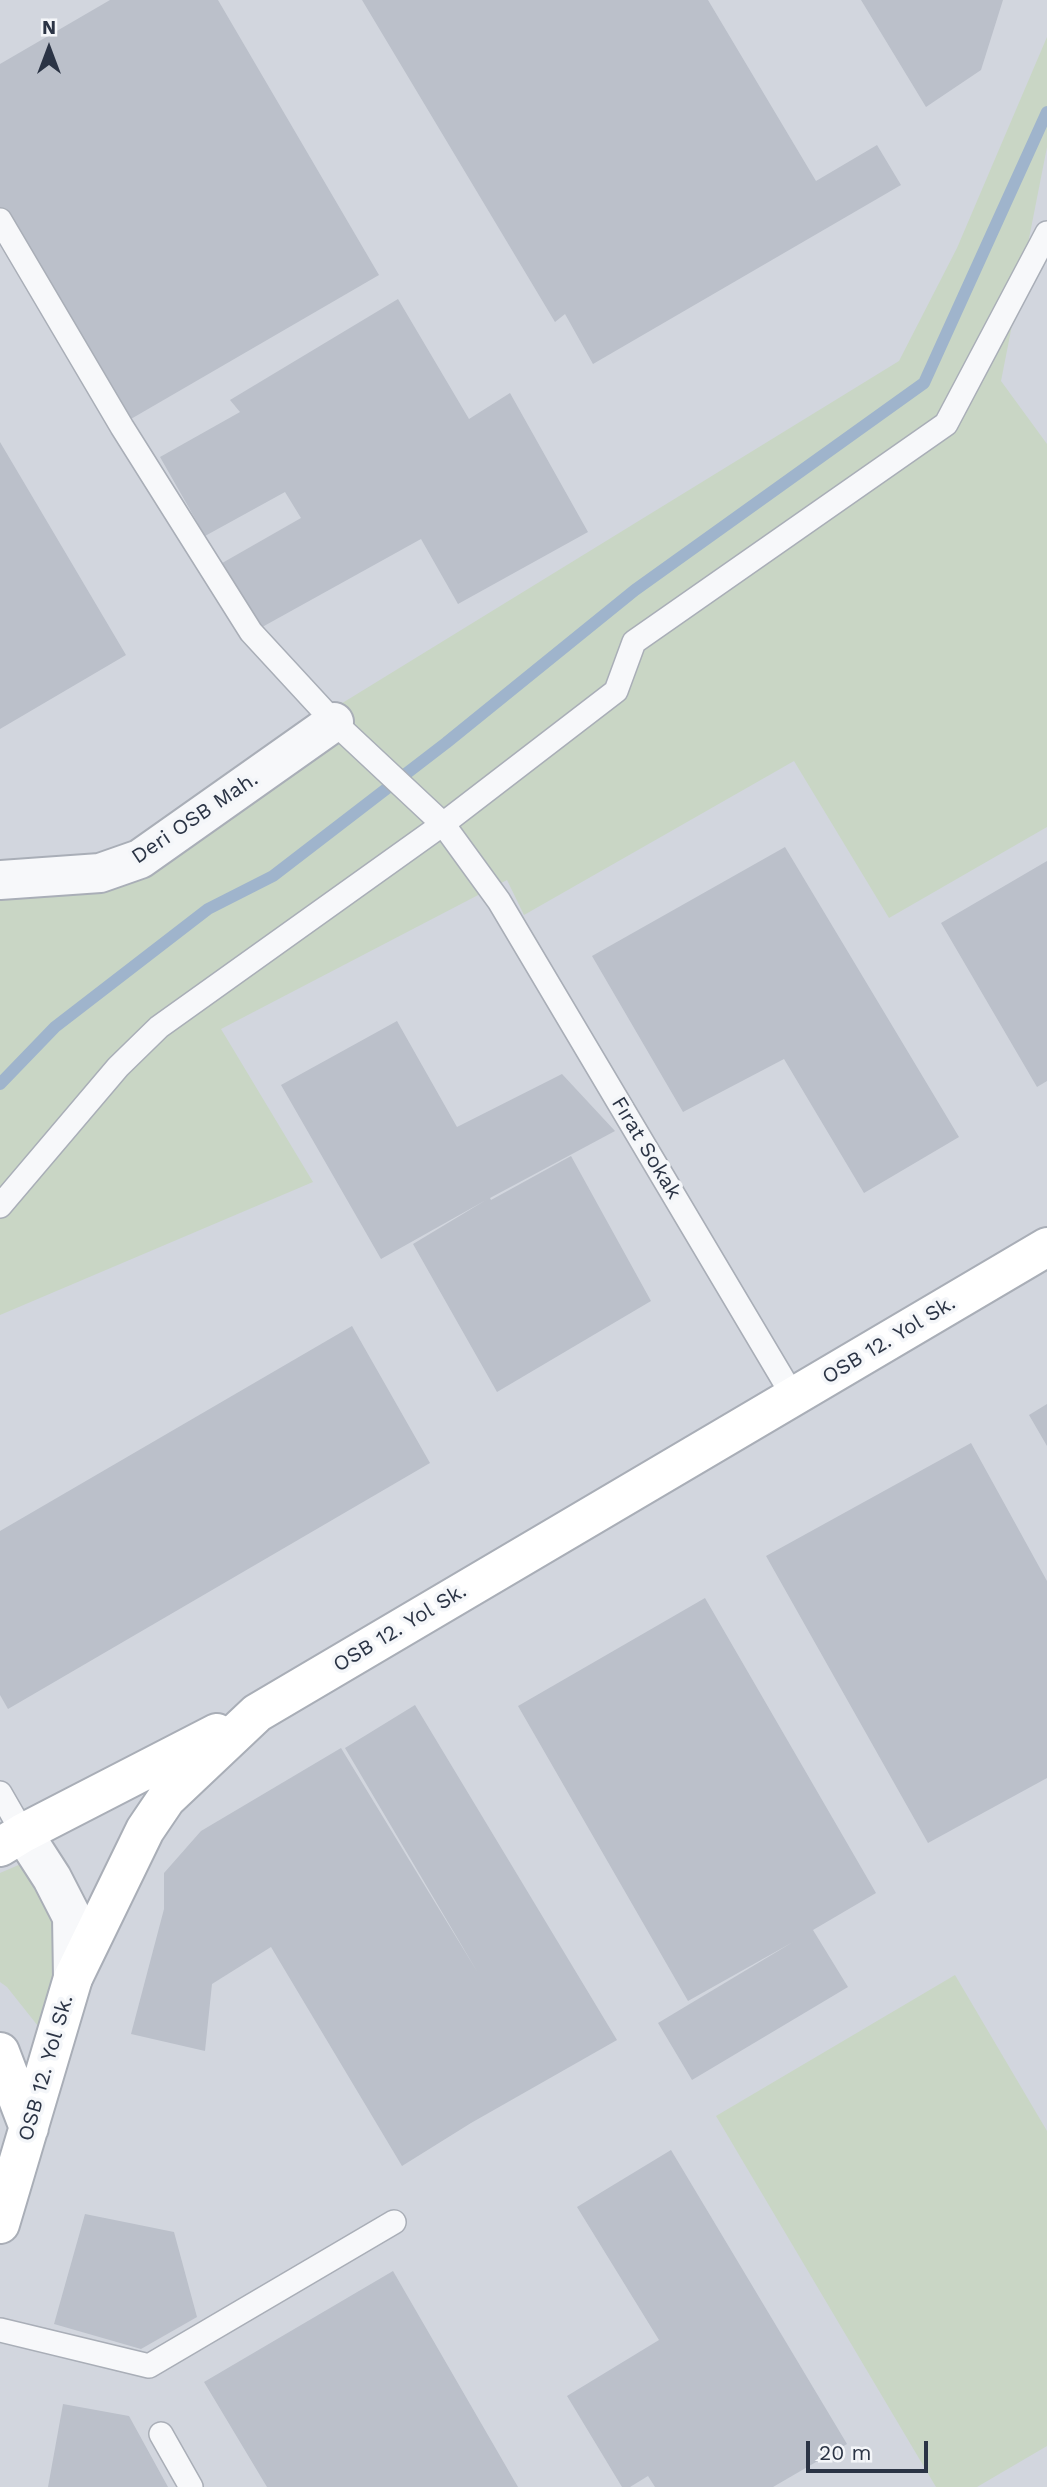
<!DOCTYPE html>
<meta charset="utf-8">
<style>
body{margin:0}
#map{position:relative;width:1047px;height:2487px;overflow:hidden;background:#e4e7ec;font-family:"Work Sans",sans-serif}
canvas{display:block}
.north{position:absolute;left:14px;top:14px;width:70px;height:70px;-webkit-text-stroke:5px #f4f6f9;paint-order:stroke;rotate:0deg;font-size:19px;font-weight:700;line-height:28px;text-align:center;color:#2b3445}
.north::after{content:'';display:block;margin:auto;width:24px;height:32px;background:#2b3445;clip-path:polygon(50% 0,100% 100%,50% 72%,0 100%)}
.scale{position:absolute;left:806px;top:2441px;width:122px;height:32px;box-sizing:border-box;border:4px solid #2b3445;border-top:0;padding-left:9px;font-size:21px;line-height:24px;white-space:nowrap;color:#2b3445;-webkit-text-stroke:5px #f4f6f9;paint-order:stroke}
</style>
<div id="map">
<canvas width="1047" height="2487"></canvas>
<div class="north">N</div>
<div class="scale">20 m</div>
</div>
<script>
const context = document.querySelector('canvas').getContext('2d');
context.lineJoin = 'round';
function fillPath(path, color) { context.fillStyle = color; context.fill(path, 'evenodd'); }
const toPath = rows => new Path2D(rows.map(r => 'M' + r).join(''));
function stroke(path, color, width, dash) { context.strokeStyle = color; context.lineWidth = width; context.lineCap = dash ? 'butt' : 'round'; context.setLineDash(dash || []); context.stroke(path); }
function drawText(font, color, halo, rows, align = 'center') {
  context.font = font + ' "Work Sans",sans-serif'; context.lineWidth = 7; context.setLineDash([]); context.textBaseline = 'middle'; context.strokeStyle = halo; context.fillStyle = color; for (const [text, x, y, turn = 0] of rows) {
    context.save(); context.translate(x, y); context.rotate((+turn || 0) * Math.PI / 180); context.textAlign = isNaN(turn) ? turn : align; if (halo) context.strokeText(text, 0, 0); context.fillText(text, 0, 0); context.restore();
  }
}
const built = toPath([
 [0,0,1047,0,1047,2487,0,2487]
]);
const green = toPath([
 [1047,37,1047,147,1001,381,1047,444,1047,827,889,918,794,761,524,915,507,880,221,1029,313,1182,0,1315,0,874,91,867,274,745,899,361,957,248],
 [21,1864,58,1910,51,1990,38,2026,7,1987,0,1982,0,1873],
 [955,1975,1047,2131,1047,2446,977,2487,936,2487,716,2116]
]);
const stream = toPath([
 [0,1084,55,1027,208,909,273,876,446,743,635,590,924,383,1047,112]
]);
const building = toPath([
 [110,0,218,0,379,275,124,423,0,210,0,64],
 [362,0,708,0,816,181,877,145,901,185,593,364,565,314,555,322],
 [861,0,1003,0,981,70,926,107],
 [398,299,469,419,510,393,588,532,458,604,421,539,255,631,217,566,301,518,285,492,205,536,160,457,240,412,230,400],
 [0,442,126,655,0,729],
 [785,847,959,1137,864,1193,784,1059,683,1112,592,956],
 [1047,861,1047,1081,1037,1087,941,923],
 [397,1021,457,1127,562,1074,615,1131,490,1198,491,1200,571,1156,651,1301,497,1392,413,1244,486,1200,381,1259,281,1085],
 [352,1326,430,1463,8,1709,0,1695,0,1531],
 [1047,1404,1047,1446,1029,1415],
 [971,1443,1047,1581,1047,1778,928,1843,766,1556],
 [705,1598,876,1893,813,1930,848,1987,692,2080,658,2023,793,1942,688,2001,518,1706],
 [415,1705,617,2040,471,2123,402,2166,271,1947,212,1984,205,2051,131,2034,164,1909,164,1873,201,1831,341,1748,478,1973,345,1748],
 [671,2150,847,2444,773,2487,655,2487,648,2476,630,2487,622,2487,567,2396,659,2340,577,2207],
 [85,2214,174,2232,197,2317,141,2349,54,2324],
 [393,2271,518,2487,267,2487,204,2382],
 [63,2404,129,2416,168,2487,48,2487]
]);
const lane = toPath([
 [0,220,122,427,251,632,334,722,443,824,499,901,793,1396],
 [0,1206,118,1067,159,1027,443,824,616,691,634,642,946,424,1047,233],
 [0,1793,23,1833],
 [0,2330,149,2366,394,2222],
 [161,2434,191,2487]
]);
const street = toPath([
 [0,880,100,873,140,859,334,722],
 [23,1833,52,1878,72,1917,73,1978]
]);
const secondary = toPath([
 [0,1847,23,1833,217,1733],
 [0,2052,29,2128],
 [0,2224,73,1978,145,1830,166,1799,257,1713,1047,1247]
]);
const streetNames = [
 ["Deri OSB Mah.",195,818,-34],
 ["Fırat Sokak",646,1148,59],
 ["OSB 12. Yol Sk.",889,1340,-31],
 ["OSB 12. Yol Sk.",400,1628,-31],
 ["OSB 12. Yol Sk.",46,2068,-74]
];
fillPath(built, '#d2d6de');
fillPath(green, '#c9d6c5');
stroke(stream, '#9fb4cc', 12);
fillPath(building, '#bbc0ca');
stroke(lane, '#a9aeb7', 26);
stroke(street, '#a9aeb7', 42);
stroke(secondary, '#a9aeb7', 42);
stroke(lane, '#f7f8fa', 23);
stroke(street, '#f7f8fa', 38);
stroke(secondary, '#fff', 38);
drawText('21px', '#2b3445', '#f4f6f9', streetNames);
</script>
